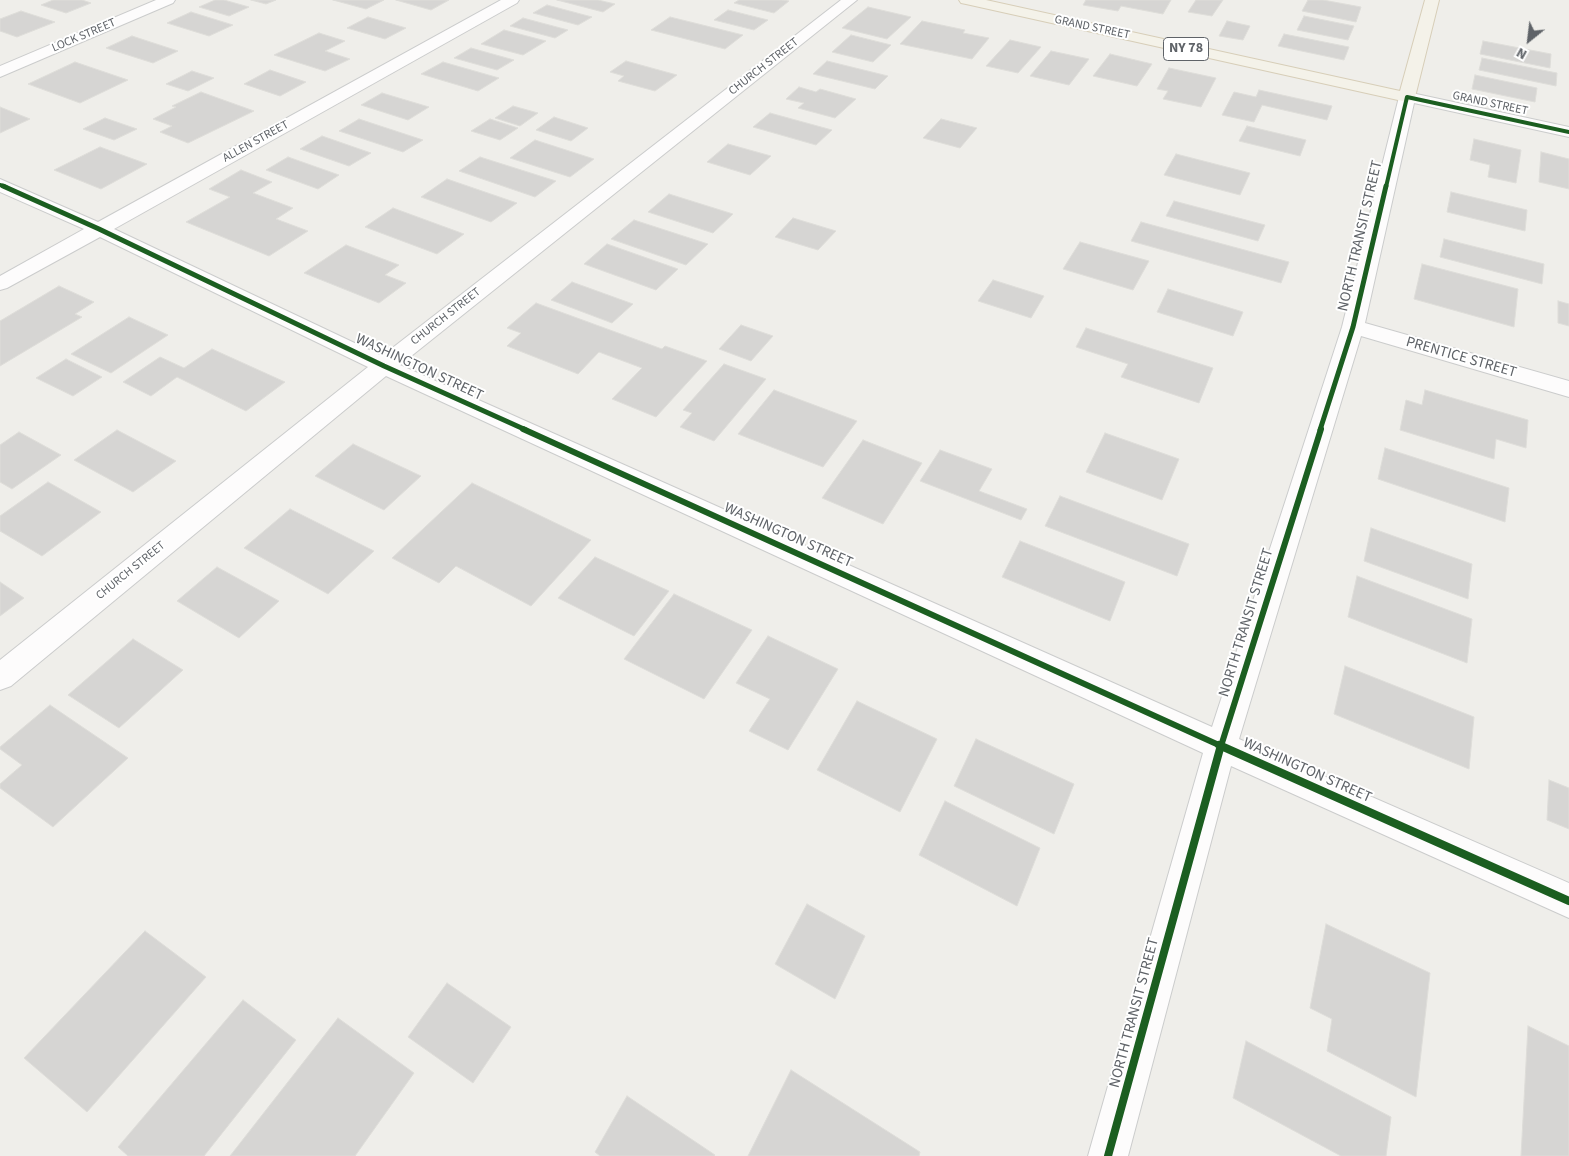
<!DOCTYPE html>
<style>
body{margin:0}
#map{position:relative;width:1569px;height:1156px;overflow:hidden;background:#efeeea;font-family:"Source Sans 3",sans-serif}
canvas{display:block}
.north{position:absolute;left:1504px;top:15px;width:50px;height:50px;-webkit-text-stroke:4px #fff;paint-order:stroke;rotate:209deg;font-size:14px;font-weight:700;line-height:20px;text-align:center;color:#5f6368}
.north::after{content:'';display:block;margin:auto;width:18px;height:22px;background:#5f6368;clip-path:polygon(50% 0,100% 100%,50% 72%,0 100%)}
</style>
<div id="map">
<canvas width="1569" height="1156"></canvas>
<div class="north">N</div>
</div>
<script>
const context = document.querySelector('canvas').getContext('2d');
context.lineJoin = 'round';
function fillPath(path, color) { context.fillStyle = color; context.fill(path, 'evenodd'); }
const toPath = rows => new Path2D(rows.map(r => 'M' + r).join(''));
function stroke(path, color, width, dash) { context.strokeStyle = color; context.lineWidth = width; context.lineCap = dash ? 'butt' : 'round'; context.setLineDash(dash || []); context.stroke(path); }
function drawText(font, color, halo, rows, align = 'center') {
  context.font = font + ' "Source Sans 3",sans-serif'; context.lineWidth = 4; context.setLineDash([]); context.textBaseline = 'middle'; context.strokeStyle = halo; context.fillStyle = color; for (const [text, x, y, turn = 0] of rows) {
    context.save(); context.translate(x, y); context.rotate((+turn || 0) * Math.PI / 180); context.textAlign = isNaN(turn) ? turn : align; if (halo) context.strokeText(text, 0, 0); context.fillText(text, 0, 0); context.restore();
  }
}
const building = toPath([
 [53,0,82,0,91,3,66,13,41,5,53,0],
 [215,0,224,0,249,7,229,16,199,7,215,0],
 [251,0,276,0,266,4,251,0],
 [333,0,384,0,366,9,333,0],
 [396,0,449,0,431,10,396,0],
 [557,0,598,0,615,4,603,12,557,0],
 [739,0,782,0,789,1,774,13,734,3,739,0],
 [1086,0,1171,0,1163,14,1121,6,1118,11,1083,5,1086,0],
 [1196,0,1223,0,1212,16,1188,12,1196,0],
 [1308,0,1323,0,1361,7,1356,22,1302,11,1308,0],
 [547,5,592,17,578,25,533,13,547,5],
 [868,7,911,17,887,39,842,28,868,7],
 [728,10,768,20,754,30,714,20,728,10],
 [21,11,55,22,17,37,0,31,0,19,21,11],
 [191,12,233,25,209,36,167,23,191,12],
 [1304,16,1354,26,1348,40,1297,30,1304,16],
 [368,17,406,28,385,39,347,28,368,17],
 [670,17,743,35,725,49,651,30,670,17],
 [523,18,568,30,555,38,510,26,523,18],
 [922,21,965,30,963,33,989,38,972,59,900,44,922,21],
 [1227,21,1250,26,1243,40,1219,36,1227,21],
 [504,30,546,41,523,55,481,44,504,30],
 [319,33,345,41,325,51,350,59,325,71,274,55,319,33],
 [1284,34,1349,47,1344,60,1278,46,1284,34],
 [851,35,891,45,873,62,832,52,851,35],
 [132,36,178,51,153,63,106,48,132,36],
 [1010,40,1041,47,1018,73,986,66,1010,40],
 [1483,41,1551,54,1550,68,1480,54,1483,41],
 [471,48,514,60,497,70,454,58,471,48],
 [1051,51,1089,59,1069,85,1030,76,1051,51],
 [1110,54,1152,64,1137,86,1093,76,1110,54],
 [1482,58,1557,73,1556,86,1479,70,1482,58],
 [626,61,677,75,655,91,618,81,624,76,610,72,626,61],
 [827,61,888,76,875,89,813,74,827,61],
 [75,62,128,80,80,103,28,84,75,62],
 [443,62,499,78,478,91,421,74,443,62],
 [1169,68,1216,78,1201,107,1163,99,1168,91,1157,89,1169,68],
 [270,70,306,82,280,96,244,84,270,70],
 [192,71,214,78,188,91,166,84,192,71],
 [1475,75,1537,88,1535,102,1472,89,1475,75],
 [799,87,816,92,820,89,856,99,835,118,798,108,804,103,786,99,799,87],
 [1259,90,1332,106,1327,120,1262,105,1254,122,1222,115,1234,92,1256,97,1259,90],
 [201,92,254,111,188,143,160,132,172,126,153,119,176,107,172,106,201,92],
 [382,93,429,107,408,120,361,105,382,93],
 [513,106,538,113,520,126,495,118,513,106],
 [0,107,30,119,0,133,0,107],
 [770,113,832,130,816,145,753,127,770,113],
 [554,117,588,128,571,141,536,130,554,117],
 [105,118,137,129,114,140,83,129,105,118],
 [359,119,423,140,403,152,339,131,359,119],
 [490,119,518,128,500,140,471,131,490,119],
 [941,119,977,128,960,148,923,138,941,119],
 [1247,126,1306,140,1300,156,1239,141,1247,126],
 [322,136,371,153,349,166,300,149,322,136],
 [1474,139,1521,150,1516,183,1488,177,1490,165,1470,160,1474,139],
 [535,140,594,159,570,177,510,158,535,140],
 [728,144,771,156,750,175,707,162,728,144],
 [100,147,147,164,101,189,54,170,100,147],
 [1541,152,1569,159,1569,189,1539,182,1541,152],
 [1176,154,1250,173,1240,195,1164,175,1176,154],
 [288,157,339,175,318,189,266,170,288,157],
 [480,157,556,181,535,197,459,171,480,157],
 [241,170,272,182,253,193,293,208,276,219,308,231,269,256,186,222,230,197,209,189,241,170],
 [447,179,517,203,491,222,421,197,447,179],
 [1451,192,1527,210,1525,231,1447,212,1451,192],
 [669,194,733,214,713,233,648,212,669,194],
 [1174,201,1265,225,1258,241,1166,216,1174,201],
 [393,208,464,234,437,254,365,227,393,208],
 [793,218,836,231,818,250,775,237,793,218],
 [634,220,708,244,686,265,611,239,634,220],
 [1141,222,1289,262,1281,283,1131,241,1141,222],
 [1444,239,1544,264,1542,284,1440,257,1444,239],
 [1080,242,1149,261,1133,290,1063,269,1080,242],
 [607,244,678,269,656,290,584,264,607,244],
 [346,245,399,265,385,275,406,283,379,303,304,273,346,245],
 [1422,264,1518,289,1514,327,1414,299,1422,264],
 [993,280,1044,296,1031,318,978,301,993,280],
 [572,282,633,304,612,323,551,300,572,282],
 [59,286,94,302,75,314,82,317,0,366,0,321,59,286],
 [1168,289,1243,312,1233,336,1157,312,1168,289],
 [1558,301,1569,304,1569,326,1558,323,1558,301],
 [536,303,662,349,665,346,707,361,656,417,612,399,642,368,599,352,578,374,507,346,521,333,507,328,536,303],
 [129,317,168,335,111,373,71,354,129,317],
 [741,325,773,336,751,361,719,349,741,325],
 [1086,328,1213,368,1199,403,1121,377,1128,364,1076,347,1086,328],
 [212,349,285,382,246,411,177,377,151,396,123,382,160,357,184,368,212,349],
 [66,359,102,377,73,396,36,378,66,359],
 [724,364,766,379,714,441,680,427,692,413,683,410,724,364],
 [774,390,857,421,823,467,738,434,774,390],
 [1425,390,1528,420,1526,448,1496,439,1494,459,1400,430,1406,400,1422,405,1425,390],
 [117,430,176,461,133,492,74,460,117,430],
 [19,432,61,455,12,489,0,482,0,445,19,432],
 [1105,433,1179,459,1162,500,1086,472,1105,433],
 [863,440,922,463,883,524,822,498,863,440],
 [353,444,421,476,384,510,315,476,353,444],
 [1385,448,1509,488,1505,522,1378,479,1385,448],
 [940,450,992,469,979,491,1027,509,1021,520,920,481,940,450],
 [48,482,101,512,42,556,0,531,0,516,48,482],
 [472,483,591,540,531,606,456,566,439,583,392,558,472,483],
 [1060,496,1189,544,1177,576,1045,526,1060,496],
 [290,509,374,551,328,594,244,548,290,509],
 [1371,528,1472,564,1468,599,1364,561,1371,528],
 [1020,541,1125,582,1110,621,1002,577,1020,541],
 [595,557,669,591,634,636,558,598,595,557],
 [217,567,279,601,239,638,177,601,217,567],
 [1357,576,1472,619,1467,663,1348,617,1357,576],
 [0,582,24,598,0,616,0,582],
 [674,594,752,630,704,699,624,659,674,594],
 [768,636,838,669,788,750,749,731,770,699,736,683,768,636],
 [133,639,183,670,119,728,68,695,133,639],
 [1345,666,1474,717,1469,769,1334,714,1345,666],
 [857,701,937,739,900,812,817,770,857,701],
 [50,705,128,758,53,827,0,788,0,784,22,765,0,749,0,747,50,705],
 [976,739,1074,784,1054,834,954,786,976,739],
 [1549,780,1569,788,1569,829,1547,820,1549,780],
 [945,801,1040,848,1017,906,919,855,945,801],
 [807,904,865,936,835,999,775,964,807,904],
 [1326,924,1430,973,1416,1097,1327,1051,1332,1019,1310,1008,1326,924],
 [145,931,206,977,87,1112,24,1058,145,931],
 [447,983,511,1027,473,1083,408,1037,447,983],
 [243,1000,296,1040,204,1156,128,1156,118,1147,243,1000],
 [338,1018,414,1073,355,1156,230,1156,338,1018],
 [1528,1026,1569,1046,1569,1156,1521,1156,1528,1026],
 [1246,1041,1391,1117,1386,1156,1341,1156,1233,1098,1246,1041],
 [791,1070,920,1152,919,1156,748,1156,791,1070],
 [627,1096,715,1155,714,1156,600,1156,595,1152,627,1096]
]);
const street = toPath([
 [156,0,175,0,173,3,0,77,0,66,156,0],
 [501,0,519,0,517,3,114,229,382,356,841,0,857,0,400,365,1212,727,1342,327,1399,97,1401,94,1407,92,1569,127,1569,137,1414,103,1365,323,1569,381,1569,397,1361,336,1239,739,1569,883,1569,918,1231,766,1128,1156,1088,1156,1203,753,386,376,11,686,0,690,0,660,368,367,100,237,7,288,0,290,0,276,84,229,0,192,0,179,98,222,501,0]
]);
const primary = toPath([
 [959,0,986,0,1400,91,1425,0,1439,0,1415,97,1413,100,1407,102,966,4,961,3,959,0]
]);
const cyclewayFar3 = toPath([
 [0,185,6,187],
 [1386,187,1407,97,1569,132]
]);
const cyclewayFar2 = toPath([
 [3,186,99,229,384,366,526,430],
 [1320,430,1353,327,1386,186]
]);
const cyclewayFar1 = toPath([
 [523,429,1221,746],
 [1221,746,1321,429]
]);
const cycleway = toPath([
 [1219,745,1569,901],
 [1108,1156,1221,745]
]);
const farStreetnames = [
 ["GRAND STREET",1092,28,12],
 ["LOCK STREET",84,36,-23],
 ["CHURCH STREET",764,67,-38],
 ["GRAND STREET",1490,104,12],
 ["ALLEN STREET",256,142,-29],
 ["CHURCH STREET",446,317,-38],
 ["CHURCH STREET",131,571,-39]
];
const shields = [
 [1186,49,45]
];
const shieldNames = [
 ["NY 78",1186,49]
];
const streetNames = [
 ["NORTH TRANSIT STREET",1361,236,-77],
 ["PRENTICE STREET",1461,358,16],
 ["WASHINGTON STREET",419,368,25],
 ["WASHINGTON STREET",788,536,24],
 ["NORTH TRANSIT STREET",1247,623,-73],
 ["WASHINGTON STREET",1307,771,24],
 ["NORTH TRANSIT STREET",1135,1013,-75]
];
fillPath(building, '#d6d5d3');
stroke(building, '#deddd9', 1);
stroke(street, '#cbcccc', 2);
stroke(primary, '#d7ceb8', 2);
fillPath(street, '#fdfcfc');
fillPath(primary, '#f4f2e9');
stroke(cyclewayFar3, '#1b5e20', 4);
stroke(cyclewayFar2, '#1b5e20', 5);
stroke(cyclewayFar1, '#1b5e20', 6);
stroke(cycleway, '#1b5e20', 8);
drawText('12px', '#5f6368', '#fff', farStreetnames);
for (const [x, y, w] of shields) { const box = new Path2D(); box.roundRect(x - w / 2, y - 11.5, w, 23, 4); context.fillStyle = '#fff'; context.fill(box); stroke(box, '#5f6368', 1); }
drawText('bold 14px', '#5f6368', null, shieldNames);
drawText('15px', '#5f6368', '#fff', streetNames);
</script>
